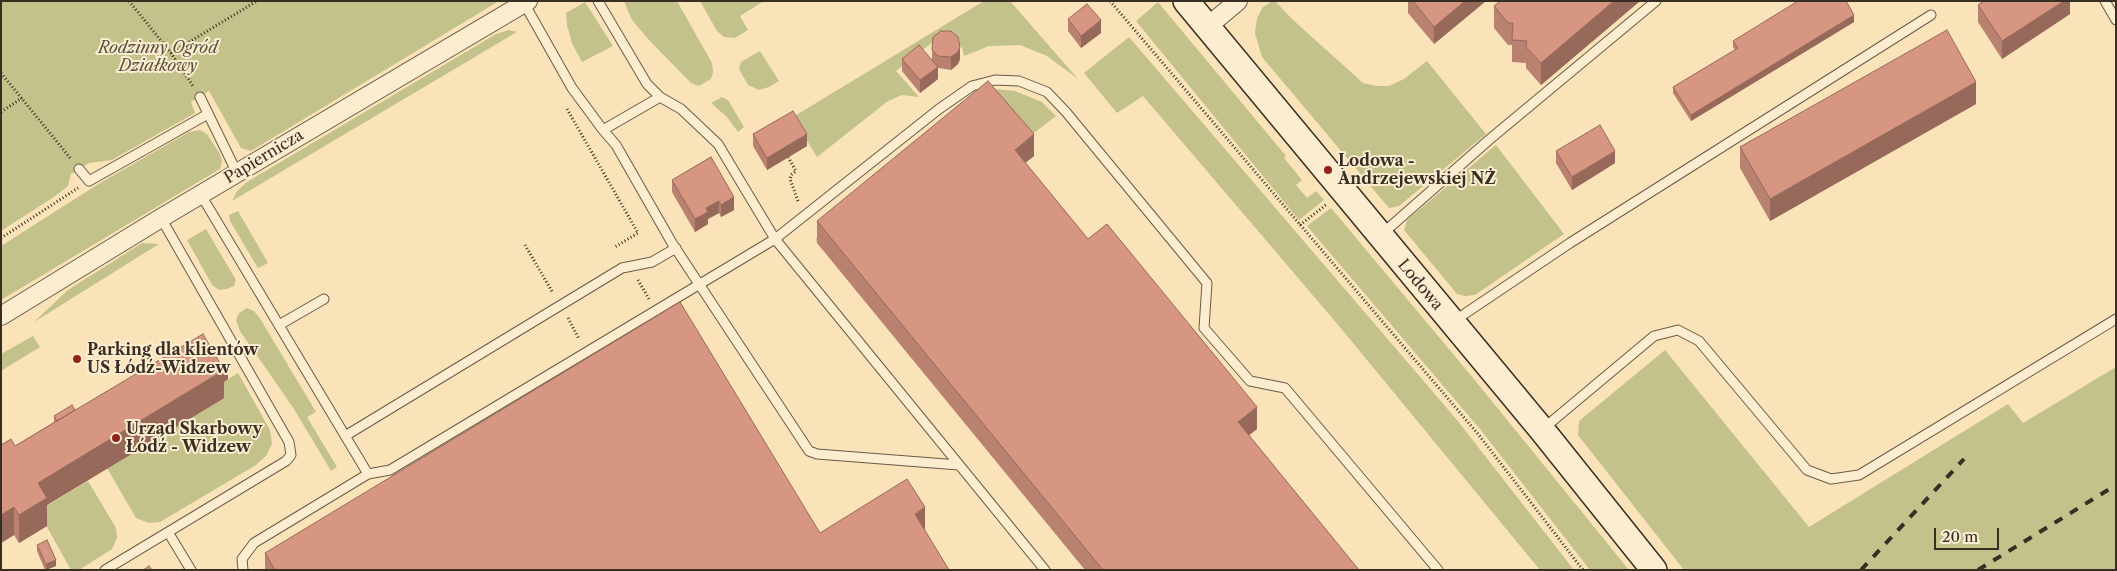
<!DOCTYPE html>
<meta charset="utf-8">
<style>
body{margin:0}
#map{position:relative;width:2117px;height:571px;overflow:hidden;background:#fae3b8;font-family:"Libre Caslon Text",serif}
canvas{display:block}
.frame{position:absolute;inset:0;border:2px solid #382e23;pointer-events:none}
.scale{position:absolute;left:1934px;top:528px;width:65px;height:22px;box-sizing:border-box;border:2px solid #382e23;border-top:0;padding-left:6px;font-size:15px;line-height:18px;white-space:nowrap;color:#382e23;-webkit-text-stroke:4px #fcedd1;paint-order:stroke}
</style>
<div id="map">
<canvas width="2117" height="571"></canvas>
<div class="frame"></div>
<div class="scale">20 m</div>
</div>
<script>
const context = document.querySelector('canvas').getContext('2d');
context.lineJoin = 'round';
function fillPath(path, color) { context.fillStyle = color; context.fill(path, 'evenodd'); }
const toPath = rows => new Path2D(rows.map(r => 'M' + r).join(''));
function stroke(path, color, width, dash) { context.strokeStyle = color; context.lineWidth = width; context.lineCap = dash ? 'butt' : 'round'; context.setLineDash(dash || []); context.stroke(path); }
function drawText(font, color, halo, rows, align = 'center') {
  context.font = font + ' "Libre Caslon Text",serif'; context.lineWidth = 4; context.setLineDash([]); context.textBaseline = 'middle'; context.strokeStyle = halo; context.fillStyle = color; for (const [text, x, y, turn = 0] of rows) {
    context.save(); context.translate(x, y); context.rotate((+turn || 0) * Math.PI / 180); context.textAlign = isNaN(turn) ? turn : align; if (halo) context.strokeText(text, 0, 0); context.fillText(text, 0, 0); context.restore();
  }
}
const green = toPath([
 [1,1,499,1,251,151,241,148,209,91,191,102,195,113,112,160,89,163,71,174,68,186,54,197,1,231],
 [624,1,677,1,712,63,713,72,711,79,699,86,691,83,649,40,632,20],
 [700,1,764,1,740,16,748,30,735,38,724,37,717,31],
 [984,1,1010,1,1078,79,1047,56,1020,45,989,46,964,56,962,47,955,40,933,42,896,71,919,97,902,95,888,101,817,157,793,117],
 [585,2,613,46,582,62,572,43,567,25,566,13],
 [1158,2,1286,156,1284,158,1302,180,1296,185,1307,198,1316,191,1324,200,1299,220,1136,21],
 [1271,2,1276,2,1292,19,1363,83,1377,86,1389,86,1404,79,1427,61,1486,134,1399,206,1389,208,1262,57,1255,33,1257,18,1263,7],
 [509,30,517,32,232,201,237,191,247,182,496,34],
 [1129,37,1457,420,1574,570,1540,570,1339,326,1143,96,1117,113,1084,73],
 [760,51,779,81,769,87,759,90,748,85,739,69,741,62],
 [993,89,1015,91,1042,102,1056,116,1030,136,817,243,816,239,823,232,817,221,965,101],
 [722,97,728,100,744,127,738,132,727,117,711,103],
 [200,130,207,134,220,154,222,162,220,169,1,300,1,246,100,183,189,132],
 [1496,145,1564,234,1475,295,1465,296,1457,294,1404,230,1407,220],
 [1331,208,1469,373,1629,570,1590,570,1480,429,1307,226],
 [238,211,268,263,258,268,230,221,229,215],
 [206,229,236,280,234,286,227,289,219,290,212,285,187,240],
 [142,243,159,244,34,322,68,290],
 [247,308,254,311,261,320,316,412,307,417,337,467,331,471,294,409,240,331,236,320,239,313],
 [33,336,40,347,1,371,1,354],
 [1665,350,1809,527,2008,404,2023,423,2116,367,2116,570,1684,570,1578,435,1579,421],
 [238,373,270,430,272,444,266,456,256,465,160,522,149,523,136,518,107,468,218,386],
 [88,481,116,528,117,538,112,549,79,570,71,570,38,511]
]);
const path = toPath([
 [129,1,171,53,193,86],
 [1110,1,1478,434,1583,570],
 [171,53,257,1],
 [1,73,71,159],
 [567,109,638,233,615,247],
 [1,112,22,98],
 [788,157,796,171,791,175,790,179,798,201],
 [1300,225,1327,204],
 [1,238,78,188],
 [525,245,553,293],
 [638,280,649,299],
 [568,318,579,339]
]);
const lane = toPath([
 [598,1,647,84,660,97,681,109,718,144,775,239,1045,570],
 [2105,1,2116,20],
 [524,3,572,88,603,130,616,145,672,243,809,451,817,454,959,465],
 [200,97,237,173],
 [603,130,660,97],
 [79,169,89,181,208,114],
 [201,195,368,474,254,543,242,559,243,570],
 [1382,234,1490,139,1656,1],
 [1454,321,1570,243,1931,15],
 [279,325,324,299],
 [1544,428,1654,336,1678,330,1699,341,1807,470,1831,479,1859,475,2116,319],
 [345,436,622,268,652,262,676,248],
 [368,474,390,470,775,239,939,109,972,86,995,80,1019,81,1047,92,1066,112,1207,283,1204,328,1250,381,1285,388,1438,570],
 [168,532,191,570],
 [105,570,286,461,291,455,289,442,161,218]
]);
const street = toPath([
 [1207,27,1238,1],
 [1,316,161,218,528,1]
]);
const secondary = toPath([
 [1186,1,1542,430,1654,570]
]);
const rail = toPath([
 [1861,570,1964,459],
 [1978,570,2116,485]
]);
const wall = toPath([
 [1408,1,1486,1,1434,44,1408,13],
 [1640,1,1541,85,1526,68,1526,63,1512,62,1512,45,1508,45,1494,28,1494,6],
 [1980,1,2070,1,2070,14,2002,59,1978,22,1978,5,1981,3],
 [1068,19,1101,33,1081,48,1068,31],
 [1854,22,1691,121,1673,93,1673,87,1735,50,1733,47,1733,41],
 [932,50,960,59,958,64,951,70,938,68,938,79,920,93,902,71,902,59,932,60],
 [1976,104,1770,221,1740,168,1740,147],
 [753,134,807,146,767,170,753,146],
 [1556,151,1615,163,1572,190,1556,163],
 [1034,156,1025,163,1088,239,1257,429,1249,435,1359,570,1085,570,817,243,817,221],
 [711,157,734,210,721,217,719,213,708,219,708,224,695,232,672,192,672,180],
 [228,379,224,382,224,398,47,505,47,526,19,543,14,535,1,543,15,446,54,422,54,416,75,410],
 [925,529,924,530,949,570,265,570,265,553],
 [37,545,56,566,45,570,37,551]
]);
const shadedWall = toPath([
 [1465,1,1486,1,1434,44,1434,27],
 [1614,1,1640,1,1541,85,1541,63],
 [2064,1,2070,1,2070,14,2002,59,2002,41],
 [1854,15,1854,22,1691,121,1691,115],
 [1101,20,1101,33,1081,48,1081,36],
 [960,47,960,59,958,64,951,70,951,57],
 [938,67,938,79,920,93,920,80],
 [1976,82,1976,104,1770,221,1770,199],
 [807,134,807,146,767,170,767,158],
 [1034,134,1034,156,1015,171,1015,150],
 [1615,151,1615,163,1572,190,1572,177],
 [734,197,734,210,721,217,721,205],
 [719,201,719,213,708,219,708,224,695,232,695,219,706,208],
 [224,370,228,373,228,379,224,382,224,398,47,505,47,526,19,543,19,515,38,483],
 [1257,407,1257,429,1238,444,1238,422],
 [14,507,14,535,1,543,1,515],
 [925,507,925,529,915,536,915,514],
 [56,560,56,566,46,570,46,564]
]);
const building = toPath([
 [1413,1,1465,1,1434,27,1413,1],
 [1500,1,1614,1,1541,63,1526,47,1527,41,1512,40,1513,23,1508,23,1494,6,1500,1],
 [1798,1,1846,1,1854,15,1691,115,1673,87,1738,48,1733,41,1798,1],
 [1984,1,2064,1,2002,41,1978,5,1984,1],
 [1087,4,1101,20,1081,36,1068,19,1087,4],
 [1947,30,1976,82,1770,199,1740,147,1947,30],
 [941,31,951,31,958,37,960,47,958,52,951,57,938,56,932,50,933,37,941,31],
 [919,45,938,67,920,80,902,59,919,45],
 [988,81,1034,134,1015,150,1088,239,1107,224,1257,407,1238,422,1359,570,1103,570,817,221,988,81],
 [793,111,807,134,767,158,753,134,793,111],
 [1600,125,1615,151,1572,177,1556,151,1600,125],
 [711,157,734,197,721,205,719,201,706,208,708,212,695,219,672,180,711,157],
 [680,302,820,533,907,479,925,507,915,514,949,570,275,570,265,553,680,302],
 [203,334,224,370,38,483,47,498,19,515,14,507,1,515,1,445,11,439,15,446,203,334],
 [222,363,228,373,224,375,224,370,221,364,222,363],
 [72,405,75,410,57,421,54,416,72,405],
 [47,540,56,560,46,564,37,545,47,540],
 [149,566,152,570,143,570,149,566]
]);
const markers = [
 [1328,170,5,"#8f2418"],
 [77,359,5,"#8f2418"],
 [116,438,5,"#8f2418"]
];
const parkNames = [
 ["Rodzinny Ogród",158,48],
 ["Działkowy",158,66]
];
const streetNames = [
 ["Papiernicza",264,157,-31],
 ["Lodowa",1420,285,50]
];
const poiNames = [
 ["Lodowa -",1338,161],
 ["Andrzejewskiej NŻ",1338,179],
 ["Parking dla klientów",87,350],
 ["US Łódź-Widzew",87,368],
 ["Urząd Skarbowy",126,429],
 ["Łódź - Widzew",126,447]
];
fillPath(green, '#c3c28b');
stroke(lane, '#685b48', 11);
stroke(street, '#685b48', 20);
stroke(secondary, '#382e23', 28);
stroke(path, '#382e23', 3, [1, 2.5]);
stroke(lane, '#fcedd1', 9);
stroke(street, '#fcedd1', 18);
stroke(secondary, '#fcedd1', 25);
stroke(rail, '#382e23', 4, [9, 9]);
fillPath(wall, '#b9816f');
fillPath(shadedWall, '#96695a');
fillPath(building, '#d79681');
stroke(building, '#96695a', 1);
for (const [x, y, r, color] of markers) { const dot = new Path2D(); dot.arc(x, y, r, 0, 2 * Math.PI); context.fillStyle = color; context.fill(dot); stroke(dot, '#fcedd1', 2); }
drawText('italic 16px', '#5b533d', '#fcedd1', parkNames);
drawText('16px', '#382e23', '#fcedd1', streetNames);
drawText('bold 16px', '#382e23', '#fcedd1', poiNames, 'left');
</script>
